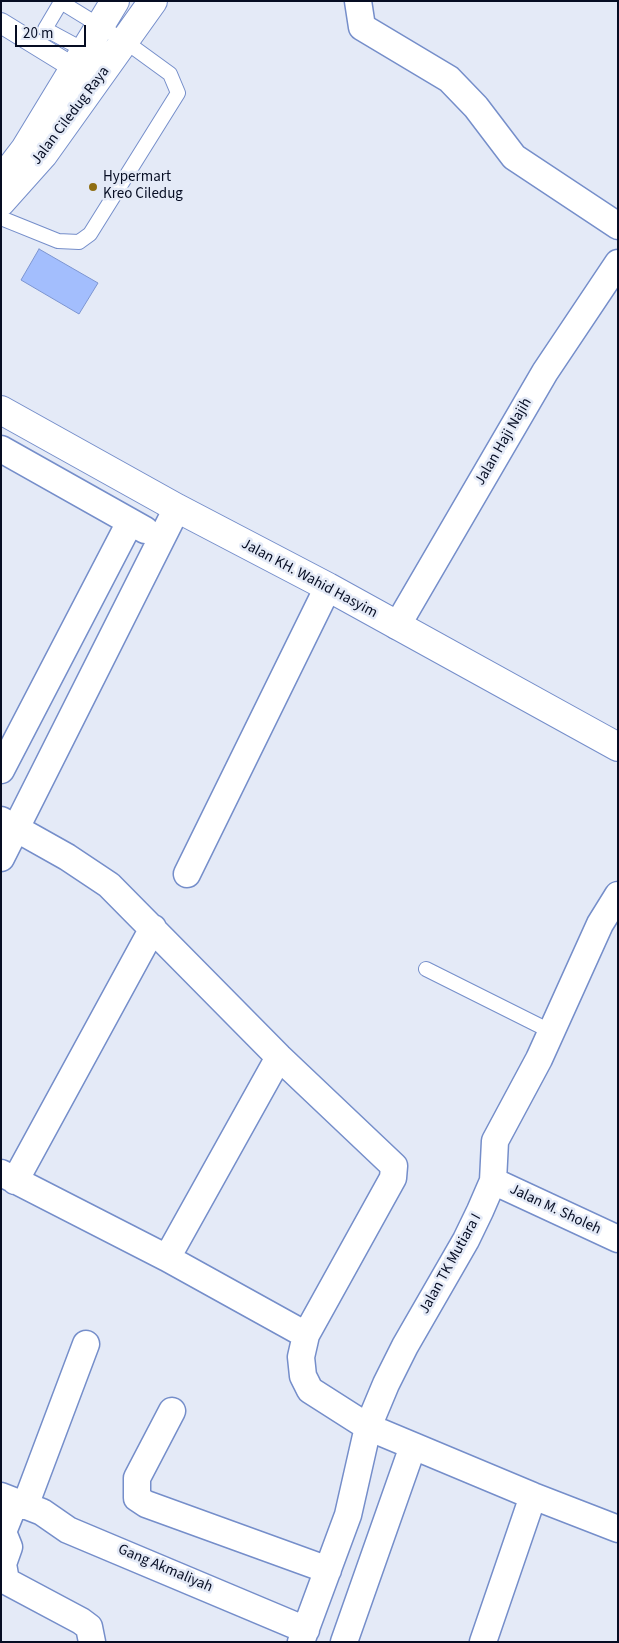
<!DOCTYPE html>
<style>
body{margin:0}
#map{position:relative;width:619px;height:1643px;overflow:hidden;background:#e4eaf7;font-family:"Source Sans 3",sans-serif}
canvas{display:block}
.frame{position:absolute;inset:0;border:2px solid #060d23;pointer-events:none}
.scale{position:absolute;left:15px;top:25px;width:71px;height:22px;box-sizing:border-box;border:2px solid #060d23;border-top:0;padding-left:6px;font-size:15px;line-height:18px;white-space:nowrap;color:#060d23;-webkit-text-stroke:4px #e4eaf7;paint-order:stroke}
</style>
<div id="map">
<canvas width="619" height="1643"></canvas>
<div class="frame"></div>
<div class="scale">20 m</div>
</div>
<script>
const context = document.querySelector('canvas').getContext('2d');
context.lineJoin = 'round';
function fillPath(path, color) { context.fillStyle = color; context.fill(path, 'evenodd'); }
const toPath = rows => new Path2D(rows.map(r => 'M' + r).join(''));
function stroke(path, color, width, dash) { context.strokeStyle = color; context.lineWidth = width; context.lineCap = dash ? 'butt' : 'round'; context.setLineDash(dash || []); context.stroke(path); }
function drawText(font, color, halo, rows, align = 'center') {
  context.font = font + ' "Source Sans 3",sans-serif'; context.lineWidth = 5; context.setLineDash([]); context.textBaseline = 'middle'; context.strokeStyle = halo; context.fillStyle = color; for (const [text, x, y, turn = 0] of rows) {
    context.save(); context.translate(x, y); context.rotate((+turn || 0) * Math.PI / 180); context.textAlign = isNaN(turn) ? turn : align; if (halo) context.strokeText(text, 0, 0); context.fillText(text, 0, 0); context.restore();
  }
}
const building = toPath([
 [39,249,98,283,79,314,21,280,39,249]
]);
const service = toPath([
 [1,218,58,241,79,242,90,234,178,93,170,74,126,42,61,2,45,29,84,50],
 [426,969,552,1032]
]);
const pedestrian = toPath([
 [1,23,74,68]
]);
const minor = toPath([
 [358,1,362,27,449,79,476,107,514,157,618,226],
 [1,449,145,530],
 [397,626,545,372,618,263],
 [1,770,130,522],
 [1,820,67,857,109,885,279,1057,394,1166,393,1178,306,1335],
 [1,858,177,508],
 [187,874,328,587],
 [1,1173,167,1258,306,1335,301,1357,303,1376,310,1390,368,1427,533,1496,618,1529],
 [15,1181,153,928],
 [493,1181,618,1239],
 [167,1258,279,1057],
 [172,1411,137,1478,137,1498,146,1504,328,1570],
 [1,1496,42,1512,68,1530,306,1630],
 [15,1502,3,1532,9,1547,3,1564,6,1581,81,1621,89,1627,92,1642],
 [25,1506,86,1344],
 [301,1642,348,1515,368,1427,386,1384,405,1346,466,1240,480,1211,493,1181,495,1141,539,1059,600,924,618,895],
 [344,1642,413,1446],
 [483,1642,533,1496]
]);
const tertiary = toPath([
 [1,410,177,508,328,587,618,747]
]);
const primary = toPath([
 [9,170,25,149,115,1],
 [1,202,43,155,153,1]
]);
const markers = [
 [93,187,5,"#8f6e13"]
];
const streetNames = [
 ["Jalan Ciledug Raya",71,116,-53],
 ["Jalan Haji Najih",504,442,-60],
 ["Jalan KH. Wahid Hasyim",309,579,28],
 ["Jalan M. Sholeh",555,1210,25],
 ["Jalan TK Mutiara I",451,1264,-61],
 ["Gang Akmaliyah",165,1569,23]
];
const poiNames = [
 ["Hypermart",103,178],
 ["Kreo Ciledug",103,195]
];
fillPath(building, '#a3befd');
stroke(building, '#7c95d1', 1);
stroke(service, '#758eca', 16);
stroke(pedestrian, '#758eca', 22);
stroke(minor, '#758eca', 29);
stroke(tertiary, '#758eca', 30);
stroke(primary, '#758eca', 30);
stroke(service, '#fff', 14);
stroke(pedestrian, '#fff', 20);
stroke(minor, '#fff', 26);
stroke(tertiary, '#fff', 28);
stroke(primary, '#fff', 28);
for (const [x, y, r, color] of markers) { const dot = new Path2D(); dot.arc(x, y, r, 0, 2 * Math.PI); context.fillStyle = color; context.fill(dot); stroke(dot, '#e4eaf7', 2); }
drawText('15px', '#060d23', '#e4eaf7', streetNames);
drawText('15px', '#060d23', '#e4eaf7', poiNames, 'left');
</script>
